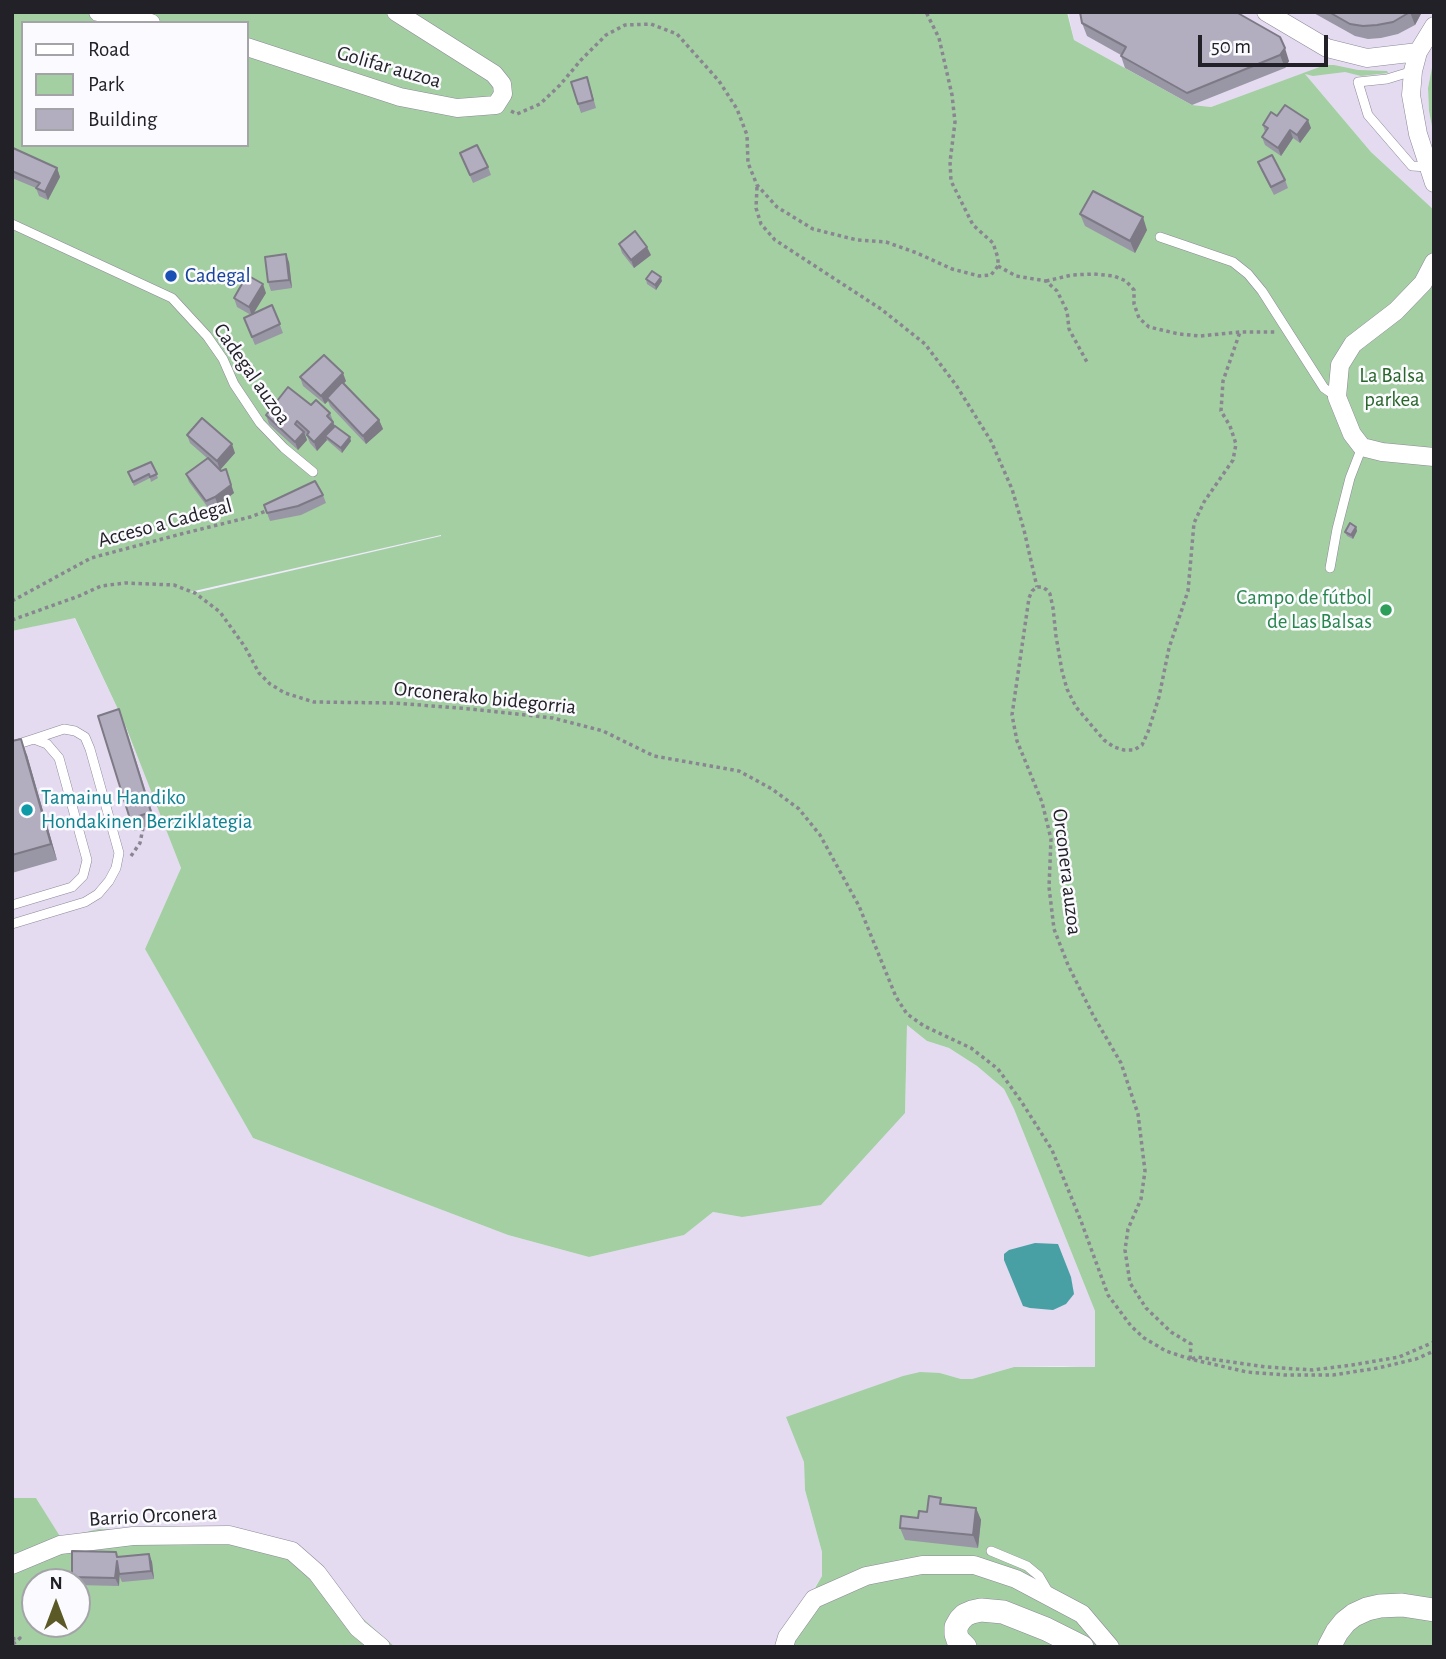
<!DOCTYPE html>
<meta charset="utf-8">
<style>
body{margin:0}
#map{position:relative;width:1446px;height:1659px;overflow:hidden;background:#efebfd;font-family:"Alegreya Sans",sans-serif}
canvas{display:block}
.frame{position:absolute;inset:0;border:14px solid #222127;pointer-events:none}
.legend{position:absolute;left:21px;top:21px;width:228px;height:126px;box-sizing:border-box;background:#fbfafe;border:2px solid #a4a3a8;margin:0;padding:9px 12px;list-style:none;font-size:21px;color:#222127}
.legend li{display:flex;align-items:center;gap:14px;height:35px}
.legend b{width:35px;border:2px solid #a4a3a8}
.north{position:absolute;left:21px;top:1568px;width:70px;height:70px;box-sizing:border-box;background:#fbfafe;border:2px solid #a4a3a8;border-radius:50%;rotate:0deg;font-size:19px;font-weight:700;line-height:28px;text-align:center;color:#222127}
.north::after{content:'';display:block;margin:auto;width:24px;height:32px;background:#5b5926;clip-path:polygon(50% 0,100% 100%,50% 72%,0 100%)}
.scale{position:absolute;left:1198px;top:35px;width:130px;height:32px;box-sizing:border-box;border:4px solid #222127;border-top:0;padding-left:9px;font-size:21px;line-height:24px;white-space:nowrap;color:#222127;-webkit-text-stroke:5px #fbfafe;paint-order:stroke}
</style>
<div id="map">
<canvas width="1446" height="1659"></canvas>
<div class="frame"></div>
<ul class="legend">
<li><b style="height:9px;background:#fff"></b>Road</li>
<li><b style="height:19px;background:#a4cfa2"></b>Park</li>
<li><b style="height:19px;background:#b2aec0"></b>Building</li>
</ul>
<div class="north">N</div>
<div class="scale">50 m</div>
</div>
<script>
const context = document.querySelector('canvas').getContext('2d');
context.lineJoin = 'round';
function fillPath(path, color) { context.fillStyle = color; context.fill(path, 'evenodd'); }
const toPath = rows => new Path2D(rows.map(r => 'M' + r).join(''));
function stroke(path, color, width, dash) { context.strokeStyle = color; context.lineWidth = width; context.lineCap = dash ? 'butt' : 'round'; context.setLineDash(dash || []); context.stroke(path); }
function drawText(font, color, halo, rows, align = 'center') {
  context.font = font + ' "Alegreya Sans",sans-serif'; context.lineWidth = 5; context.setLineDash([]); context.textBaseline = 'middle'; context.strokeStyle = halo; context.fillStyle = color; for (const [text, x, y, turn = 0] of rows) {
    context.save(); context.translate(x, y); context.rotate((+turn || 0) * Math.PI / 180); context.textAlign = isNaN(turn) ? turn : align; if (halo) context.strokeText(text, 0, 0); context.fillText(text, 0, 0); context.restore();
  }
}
const industrial = toPath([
 [1068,12,1434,12,1434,57,1428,88,1429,111,1434,137,1434,210,1371,152,1304,73,1211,107,1192,105,1074,40],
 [74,617,124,722,181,868,145,949,253,1138,508,1235,589,1257,683,1235,713,1212,742,1217,905,1113,907,1025,927,1041,949,1048,977,1066,1004,1089,1014,1109,1095,1311,1095,1368,1061,1366,1014,1367,972,1379,961,1379,940,1373,804,1462,805,1490,822,1552,822,1576,776,1647,395,1647,389,1643,356,1613,224,1530,98,1529,60,1538,36,1498,12,1498,12,631]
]);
const green = toPath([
 [12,12,1067,12,1074,40,1192,105,1211,107,1325,65,1334,65,1358,70,1387,71,1388,73,1361,76,1345,72,1313,76,1305,74,1371,152,1434,210,1434,1647,776,1647,791,1616,815,1588,822,1576,822,1552,805,1490,804,1462,786,1417,903,1376,920,1372,940,1373,961,1379,972,1379,1014,1367,1095,1367,1095,1311,1014,1109,1004,1089,977,1066,949,1048,927,1041,907,1025,905,1113,821,1205,742,1217,713,1212,684,1235,589,1257,508,1235,253,1138,145,949,181,868,124,722,75,618,12,631],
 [23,23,247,23,247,145,23,145],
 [441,536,195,593,190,592,441,535],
 [1434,57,1434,137,1429,111,1428,88],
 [12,1498,36,1498,61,1538,98,1529,224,1530,269,1536,395,1647,12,1647],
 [35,1582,77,1582,77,1624,35,1624]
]);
const water = toPath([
 [1035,1243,1058,1244,1071,1277,1074,1294,1066,1304,1053,1310,1030,1308,1023,1306,1004,1260,1004,1254,1009,1250]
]);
const path = toPath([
 [511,111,517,114,540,104,560,85,581,60,606,35,625,25,651,24,677,34,719,81,737,109,747,135,748,163,757,185,777,207,813,229,857,240,886,242,917,253,952,269,979,276,991,275,998,266,998,258,993,243,973,225,951,181,950,162,955,122,952,95,939,38,926,12],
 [757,187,756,208,761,224,775,240,881,309,925,344,956,385,991,441,1012,489,1024,530,1037,587],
 [998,266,1016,276,1046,281,1057,291,1067,311,1069,329,1088,364],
 [1046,281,1072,275,1094,274,1114,276,1126,281,1134,290,1134,304,1139,318,1149,327,1179,334,1200,336,1240,332,1275,332],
 [12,601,91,558,181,534,250,517,269,510],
 [12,620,79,596,101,586,125,583,174,585,195,593,220,612,245,647,259,673,270,684,285,693,314,702,394,703,471,709,553,718,603,731,654,756,739,771,772,789,799,809,820,835,859,906,896,997,907,1014,924,1026,971,1048,998,1069,1021,1101,1052,1150,1081,1221,1108,1295,1131,1326,1144,1338,1166,1351,1190,1359,1247,1372,1285,1375,1333,1375,1378,1368,1416,1359,1434,1351],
 [131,856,140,843,143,828],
 [1190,1359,1191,1344,1171,1332,1146,1308,1130,1283,1125,1250,1128,1229,1141,1199,1145,1171,1138,1114,1121,1063,1093,1015,1068,965,1054,929,1049,887,1051,839,1042,802,1017,741,1012,715,1029,598,1032,591,1037,587,1042,587,1047,590,1050,594,1053,608,1056,636,1062,671,1067,689,1076,707,1104,740,1114,747,1124,750,1134,750,1142,745,1148,732,1159,697,1169,648,1188,591,1194,523,1204,502,1233,460,1236,444,1230,426,1221,411,1223,381,1240,332],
 [1192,1359,1197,1357,1266,1367,1313,1370,1352,1365,1399,1357,1434,1342],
 [12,1639,20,1638,12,1645]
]);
const lane = toPath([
 [1413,71,1387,79,1358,82,1368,115,1412,166,1428,167],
 [12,224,172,298,207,336,223,359,234,384,260,423,284,448,313,472],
 [1160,237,1233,262,1248,274,1262,291,1324,388,1337,397],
 [1330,568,1337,529,1350,478,1362,447],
 [12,746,34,739,47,744,59,758,87,860,83,876,72,887,12,905],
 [12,924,85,902,98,894,109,881,116,868,119,853,90,749,85,737,75,731,64,729,34,739],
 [991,1551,1027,1566,1039,1576,1049,1593]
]);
const street = toPath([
 [98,12,151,23],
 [1266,12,1327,48,1367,58,1418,52],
 [1434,26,1418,52,1413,71,1411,95,1418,134,1434,183],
 [247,47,400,97,457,108,496,105,503,94,502,84,494,74,396,12],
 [1434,262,1423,283,1396,311,1353,344,1340,365,1337,397,1352,434,1362,447,1382,452,1434,457],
 [12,1565,60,1545,133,1536,229,1535,292,1551,317,1573,358,1628,381,1647],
 [784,1647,787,1637,814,1599,866,1576,922,1565,974,1565,1016,1579,1082,1614,1110,1647]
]);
const secondary = toPath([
 [965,1647,958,1640,956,1634,956,1627,960,1620,965,1615,972,1612,981,1610,1003,1612,1046,1629,1082,1647],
 [1329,1647,1337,1632,1345,1622,1354,1615,1367,1609,1380,1606,1402,1605,1434,1610]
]);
const wall = toPath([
 [1236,12,1289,61,1285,68,1192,105,1125,68,1121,56,1121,55,1087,36,1082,23],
 [1312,12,1422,12,1415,25,1398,34,1381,38,1368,39,1355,36],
 [590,86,596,108,581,113,578,104],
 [1277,116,1311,128,1300,143,1293,138,1281,156,1265,145,1262,137,1265,132,1263,125],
 [12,150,57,168,60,177,48,200,39,196,36,188,12,178],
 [460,153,488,167,491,175,473,183],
 [1258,162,1285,180,1288,188,1274,195,1261,170],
 [1080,214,1147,230,1135,253,1085,226],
 [619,244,651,255,634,268,622,253],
 [289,262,292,288,271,291,268,282],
 [646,279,662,281,656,290,647,284],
 [266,293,253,313,272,305,283,333,255,345,244,318,251,315,237,307,234,298],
 [300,377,346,381,344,383,379,420,383,429,366,444,330,406,328,401,325,404,303,386],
 [311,405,330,413,335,426,351,441,342,453,327,440,317,451,310,443,307,436,305,434,307,440,298,450,269,424,266,415],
 [187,435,235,453,220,470,234,493,218,505,209,509,189,482,186,474,207,458,190,443],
 [151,462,158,478,151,482,150,478,134,486,128,472],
 [323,495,326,503,301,515,270,521,264,505],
 [1356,527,1357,531,1353,539,1347,536,1345,532],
 [124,722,156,824,134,831,130,819],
 [12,741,27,755,57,860,12,873],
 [943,1505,976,1508,981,1520,978,1548,905,1540,900,1528,927,1512],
 [149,1554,152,1562,154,1579,122,1582,119,1575,119,1586,77,1585,77,1582,74,1582,72,1577,118,1557]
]);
const shadedWall = toPath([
 [1410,12,1422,12,1415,25],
 [1285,48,1289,61,1285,68,1280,55],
 [1308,120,1311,128,1300,143,1297,135],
 [1290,130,1293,138,1281,156,1278,148],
 [57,168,60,177,48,200,45,192],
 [1143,217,1147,230,1135,253,1130,241],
 [647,247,651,255,634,268,631,260],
 [286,254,289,262,292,288,289,280],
 [661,277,662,281,656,290,655,285],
 [263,284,266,293,252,316,249,307],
 [343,373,346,381,328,400,327,398,328,401,325,404,321,396],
 [379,420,383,429,366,444,363,436],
 [333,422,336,430,325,436,327,440,317,451,314,442],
 [304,432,307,440,298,450,295,442],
 [350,437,351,441,342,453,341,448],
 [232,444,235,453,220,470,217,461],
 [226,469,234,493,218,505,215,497],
 [1356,527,1357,531,1353,539,1351,535],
 [21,739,27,755,57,860,51,844],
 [976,1508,981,1520,978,1548,973,1535],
 [149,1554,152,1562,154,1579,151,1571],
 [117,1561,120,1570,119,1586,115,1578]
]);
const building = toPath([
 [1080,12,1236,12,1280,37,1285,48,1280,55,1187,93,1121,56,1126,47,1082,23,1080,12],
 [1329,12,1410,12,1393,22,1377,25,1363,26,1350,24,1329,12],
 [587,77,593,100,578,104,571,82,587,77],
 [1285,105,1308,120,1297,135,1290,130,1278,148,1262,137,1268,128,1263,125,1271,112,1277,116,1285,105],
 [477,145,488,167,470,175,460,153,477,145],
 [13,148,57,168,45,192,36,188,40,183,12,171,13,148],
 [1272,155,1285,180,1271,187,1258,162,1272,155],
 [1093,191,1143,217,1130,241,1080,214,1093,191],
 [635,231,647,247,631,260,619,244,635,231],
 [286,254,289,280,268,282,265,257,286,254],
 [652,271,661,277,655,285,646,279,652,271],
 [247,275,263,284,249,307,234,298,247,275],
 [272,305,280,324,252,337,244,318,272,305],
 [324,355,343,373,321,396,300,377,324,355],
 [342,382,379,420,363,436,327,398,342,382],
 [288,387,311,405,316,400,330,413,327,416,333,422,314,442,307,435,309,432,297,421,295,424,304,432,295,442,266,415,288,387],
 [202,418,232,444,217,461,187,435,202,418],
 [335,426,350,437,341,448,325,436,335,426],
 [208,458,221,471,226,469,231,485,215,497,206,501,186,474,208,458],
 [151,462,157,474,150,477,149,474,133,482,128,472,151,462],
 [315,481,323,495,298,506,267,513,264,505,315,481],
 [1350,523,1356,527,1351,535,1345,532,1350,523],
 [119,709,151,812,130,819,98,716,119,709],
 [21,739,51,844,12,855,12,741,21,739],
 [929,1496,941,1498,940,1504,976,1508,973,1535,900,1528,901,1516,918,1518,919,1511,927,1512,929,1496],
 [72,1551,116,1552,117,1557,149,1554,151,1571,119,1574,117,1561,115,1578,72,1577,72,1551]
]);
const markers = [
 [171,276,7,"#1a4fb4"],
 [1386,610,7,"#2e9e5b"],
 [27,810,7,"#0f9aa8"]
];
const streetNames = [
 ["Golifar auzoa",389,67,16],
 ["Cadegal auzoa",252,374,55],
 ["Acceso a Cadegal",165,523,-15],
 ["Orconerako bidegorria",485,698,6],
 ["Orconera auzoa",1067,872,83],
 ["Barrio Orconera",153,1516,-3]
];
const transitNames = [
 ["Cadegal",185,276]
];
const parkNames = [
 ["La Balsa",1392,376],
 ["parkea",1392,400]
];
const leisureNames = [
 ["Campo de fútbol",1372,598],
 ["de Las Balsas",1372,622]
];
const cultureNames = [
 ["Tamainu Handiko",41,798],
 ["Hondakinen Berziklategia",41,822]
];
fillPath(industrial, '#e4dbf1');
fillPath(green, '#a4cfa2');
fillPath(water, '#48a0a4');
stroke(lane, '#8d8899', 10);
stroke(street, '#8d8899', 19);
stroke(secondary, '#8d8899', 24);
stroke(path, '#898692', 3.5, [3.5, 3.5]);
stroke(lane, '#fff', 9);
stroke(street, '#fff', 18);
stroke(secondary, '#fff', 23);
fillPath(wall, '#9996a5');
fillPath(shadedWall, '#7d7a86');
fillPath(building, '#b2aec0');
stroke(building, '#7d7a86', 2);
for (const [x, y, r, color] of markers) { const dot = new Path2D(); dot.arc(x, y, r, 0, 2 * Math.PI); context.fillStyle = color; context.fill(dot); stroke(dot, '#fbfafe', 2.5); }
drawText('21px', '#222127', '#fbfafe', streetNames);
drawText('21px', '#164399', '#fbfafe', transitNames, 'left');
drawText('21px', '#276628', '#fbfafe', parkNames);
drawText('21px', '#27864d', '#fbfafe', leisureNames, 'right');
drawText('21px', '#0d838f', '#fbfafe', cultureNames, 'left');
</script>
